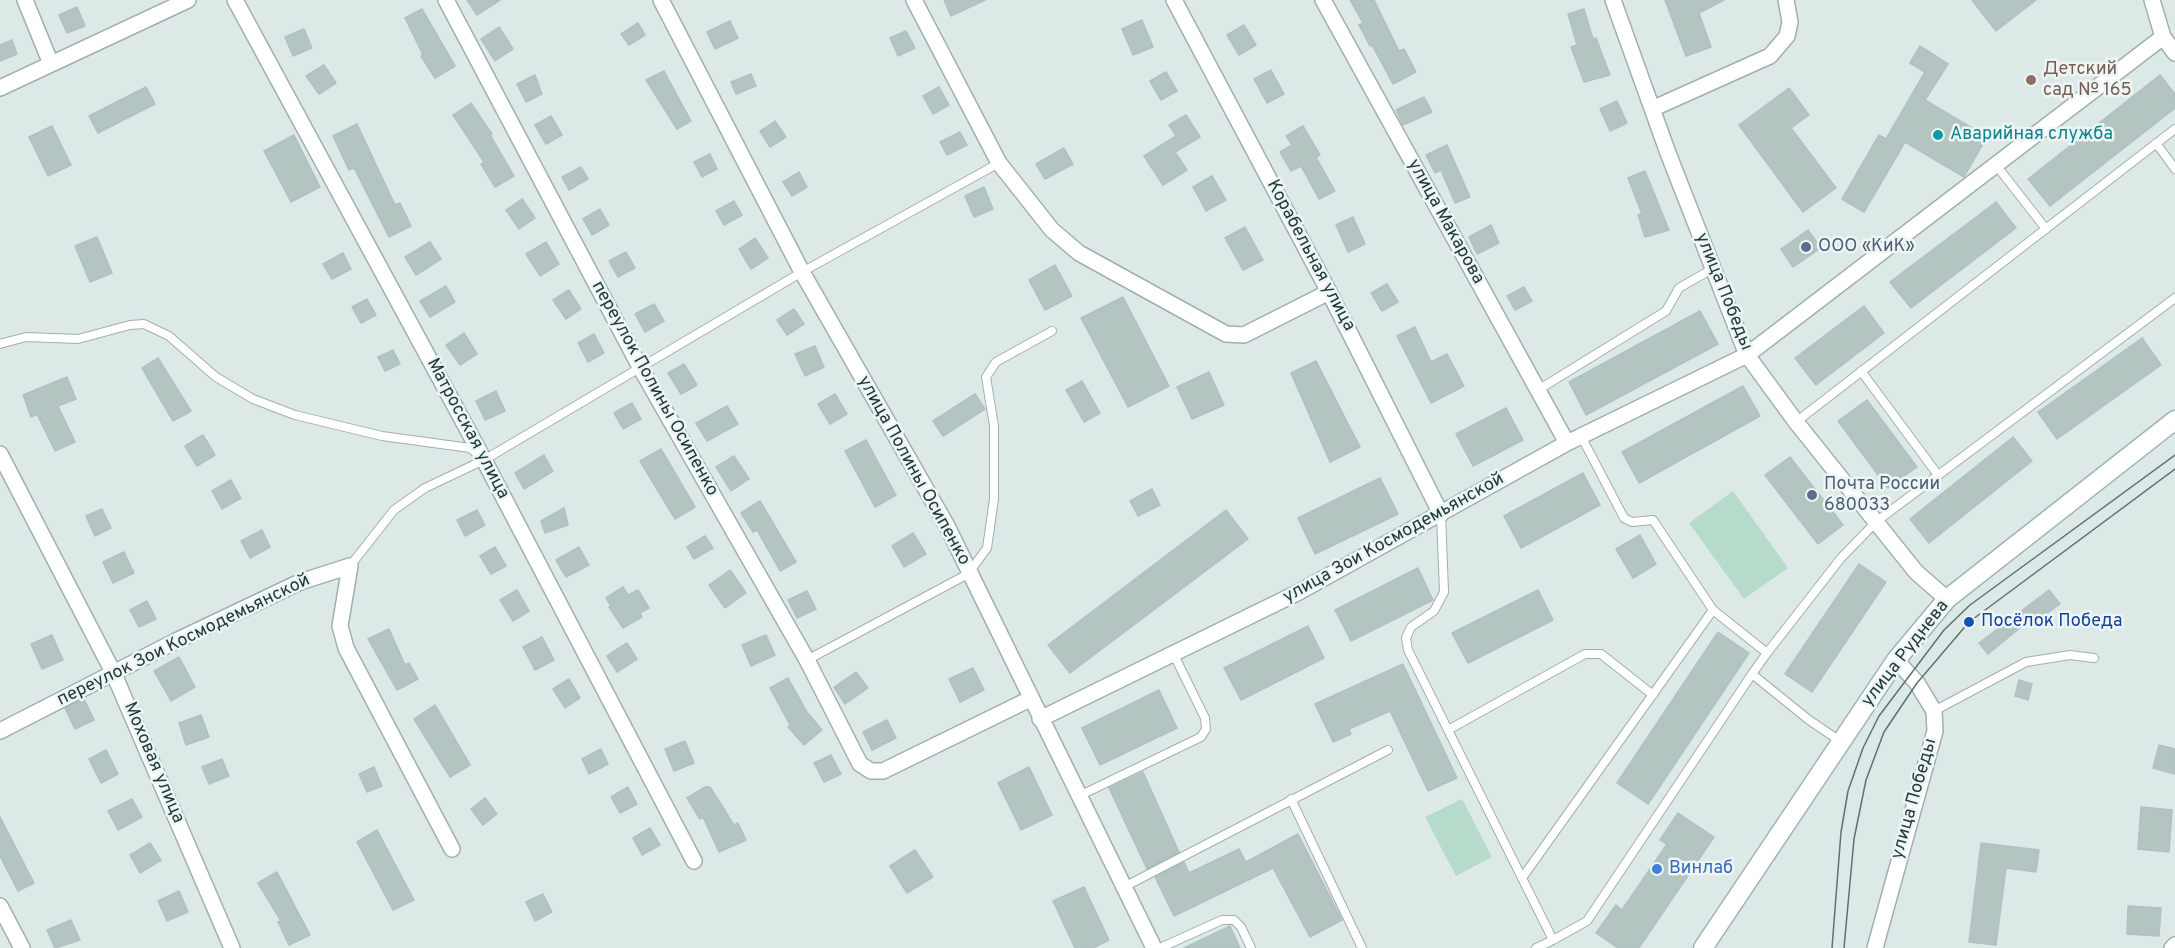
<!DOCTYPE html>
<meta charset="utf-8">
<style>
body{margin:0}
canvas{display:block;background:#dde9e7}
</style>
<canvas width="2175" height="948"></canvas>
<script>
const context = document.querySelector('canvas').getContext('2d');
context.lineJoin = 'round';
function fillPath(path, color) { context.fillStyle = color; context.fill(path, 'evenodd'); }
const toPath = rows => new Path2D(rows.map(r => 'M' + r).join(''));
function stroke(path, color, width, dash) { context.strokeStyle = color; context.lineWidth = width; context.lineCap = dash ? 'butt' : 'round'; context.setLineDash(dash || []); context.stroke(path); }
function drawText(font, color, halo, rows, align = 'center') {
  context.font = font + ' Overpass,sans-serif'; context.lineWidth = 5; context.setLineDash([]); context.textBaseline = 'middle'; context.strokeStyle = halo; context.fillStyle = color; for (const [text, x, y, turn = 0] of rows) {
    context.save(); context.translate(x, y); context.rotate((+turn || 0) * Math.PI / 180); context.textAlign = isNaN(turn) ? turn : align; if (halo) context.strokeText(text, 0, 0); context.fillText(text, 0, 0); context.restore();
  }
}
const green = toPath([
 [1733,491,1788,568,1744,599,1689,523],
 [1462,799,1492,857,1456,876,1425,817]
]);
const building = toPath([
 [467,0,500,0,477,15,467,0],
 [944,0,985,0,951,16,944,0],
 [1350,0,1374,0,1399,51,1404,49,1416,72,1393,84,1372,45,1370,46,1359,25,1363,23,1350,0],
 [1665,0,1724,0,1699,13,1711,47,1686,56,1665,0],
 [1972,0,2036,0,1996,31,1972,0],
 [77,7,85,26,67,33,59,15,77,7],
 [422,9,455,66,435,78,421,56,423,55,405,18,422,9],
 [1584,9,1593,39,1596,38,1610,75,1584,82,1571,47,1577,45,1568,14,1584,9],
 [1142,20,1153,47,1133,55,1122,29,1142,20],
 [730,21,738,38,715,49,707,32,730,21],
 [638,23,645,35,629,45,621,34,638,23],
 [1244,25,1256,45,1239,55,1227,35,1244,25],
 [499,27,513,49,495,61,481,39,499,27],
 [304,29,312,48,293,56,285,37,304,29],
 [906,31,915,48,898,56,890,38,906,31],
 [12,40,17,54,0,61,0,45,12,40],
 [1920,46,1948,64,1925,100,1987,137,1964,177,1905,142,1864,212,1842,199,1879,135,1886,139,1925,72,1910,63,1920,46],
 [324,65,336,83,319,94,306,76,324,65],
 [1271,70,1284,94,1267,103,1254,79,1271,70],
 [664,71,691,121,677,129,646,80,664,71],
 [1166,72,1177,91,1161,100,1150,81,1166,72],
 [751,74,756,86,736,94,731,82,751,74],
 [535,75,542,94,526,102,517,84,535,75],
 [2160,75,2175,94,2175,108,2050,206,2028,179,2160,75],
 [146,87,155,104,98,133,89,116,146,87],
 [939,87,949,105,933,114,923,96,939,87],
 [1789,88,1809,115,1791,128,1836,188,1803,212,1739,125,1789,88],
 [1424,97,1432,112,1403,125,1396,110,1424,97],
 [1617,101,1627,123,1610,131,1600,109,1617,101],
 [471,103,492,134,490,135,514,176,495,187,481,164,484,162,453,115,471,103],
 [1186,115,1200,137,1175,152,1187,170,1163,185,1144,156,1176,136,1169,125,1186,115],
 [551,116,562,135,546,144,535,125,551,116],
 [775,121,786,137,770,147,760,131,775,121],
 [357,124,395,205,400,203,411,226,389,237,354,168,349,170,333,136,357,124],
 [52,126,71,165,48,176,29,137,52,126],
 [1303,126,1320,155,1316,157,1335,191,1319,199,1301,166,1291,171,1280,152,1292,145,1286,136,1303,126],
 [960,132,967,145,947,155,940,142,960,132],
 [294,135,320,187,291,202,264,151,294,135],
 [1447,145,1470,197,1455,203,1441,170,1435,173,1426,155,1447,145],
 [1064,148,1073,164,1045,179,1036,164,1064,148],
 [710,154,717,169,702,177,694,162,710,154],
 [581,167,588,179,569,190,562,177,581,167],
 [1645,171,1669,230,1645,237,1638,215,1642,214,1628,178,1645,171],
 [799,172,807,187,792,196,783,182,799,172],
 [1212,176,1226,200,1206,211,1193,187,1212,176],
 [984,187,993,209,974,217,965,196,984,187],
 [522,199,535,218,519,229,506,210,522,199],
 [734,201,742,215,724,225,716,211,734,201],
 [1996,202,2016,228,1911,308,1890,282,1996,202],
 [600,209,609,225,592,235,583,219,600,209],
 [1353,217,1365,244,1348,252,1336,225,1353,217],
 [1491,225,1499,243,1477,254,1469,237,1491,225],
 [1245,227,1263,260,1243,270,1225,238,1245,227],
 [1808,230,1821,248,1793,267,1781,249,1808,230],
 [97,237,112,273,90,282,75,246,97,237],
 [755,238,768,258,751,269,739,249,755,238],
 [430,242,441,259,416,275,405,257,430,242],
 [546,242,559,264,540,276,526,254,546,242],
 [626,252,635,268,618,277,609,261,626,252],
 [343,253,351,269,332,279,323,264,343,253],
 [1055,265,1072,296,1045,310,1029,280,1055,265],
 [1387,284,1398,302,1382,311,1371,293,1387,284],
 [446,286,455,302,430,317,420,301,446,286],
 [1524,287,1532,301,1515,310,1507,296,1524,287],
 [569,290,581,309,566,319,553,300,569,290],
 [1123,297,1169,386,1128,407,1081,318,1123,297],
 [367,299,376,315,361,323,352,307,367,299],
 [654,304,664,321,645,332,635,314,654,304],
 [1864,306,1884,333,1816,385,1795,358,1864,306],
 [794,309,804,324,787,335,777,320,794,309],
 [1700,311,1718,344,1586,415,1569,382,1700,311],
 [1415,327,1431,362,1447,354,1464,386,1431,403,1397,336,1415,327],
 [464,333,477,354,460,365,446,345,464,333],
 [594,334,604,353,588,362,578,343,594,334],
 [2142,338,2161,365,2057,439,2038,412,2142,338],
 [815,346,824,367,805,376,795,354,815,346],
 [393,350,400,364,385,371,378,357,393,350],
 [158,358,191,411,173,421,142,368,158,358],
 [1316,361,1360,447,1330,462,1291,373,1316,361],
 [684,364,697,385,681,394,668,373,684,364],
 [1209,372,1224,405,1192,419,1177,387,1209,372],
 [67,377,76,399,58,406,75,442,55,451,37,414,31,417,23,395,67,377],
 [1082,381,1100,413,1084,422,1066,390,1082,381],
 [1743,386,1760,416,1639,483,1622,452,1743,386],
 [496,391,505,411,485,420,476,401,496,391],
 [835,394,847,414,830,424,818,404,835,394],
 [975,394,985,409,943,436,933,421,975,394],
 [1867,400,1917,467,1888,488,1838,421,1867,400],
 [632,403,641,419,623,429,614,413,632,403],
 [727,406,738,424,707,441,696,423,727,406],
 [1506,408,1523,440,1473,466,1456,434,1506,408],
 [203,435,215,455,197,466,185,446,203,435],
 [2013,437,2032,461,1929,543,1910,519,2013,437],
 [866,440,896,495,875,507,845,451,866,440],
 [661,449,695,507,675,519,640,461,661,449],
 [544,455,553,471,524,489,515,473,544,455],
 [734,456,749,479,731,491,716,467,734,456],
 [1790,457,1843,525,1818,544,1765,475,1790,457],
 [1583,473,1600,505,1521,548,1504,516,1583,473],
 [1380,478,1398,514,1315,554,1298,518,1380,478],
 [231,480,241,498,222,509,212,491,231,480],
 [1152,489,1160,505,1138,516,1130,501,1152,489],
 [760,501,796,562,780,571,757,530,753,532,741,513,760,501],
 [564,508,568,525,545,533,541,521,564,508],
 [102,509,111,528,95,536,86,516,102,509],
 [477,510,485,525,465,536,457,520,477,510],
 [1226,510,1248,539,1070,673,1048,645,1226,510],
 [262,530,270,547,250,558,241,541,262,530],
 [913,533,926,554,904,567,892,546,913,533],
 [1640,535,1656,564,1633,578,1616,549,1640,535],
 [705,536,713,548,694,559,687,547,705,536],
 [495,547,506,566,491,574,480,556,495,547],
 [579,547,589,565,566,577,556,560,579,547],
 [124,552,134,573,113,583,103,562,124,552],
 [1859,564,1886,582,1812,692,1785,674,1859,564],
 [1418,568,1433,600,1351,641,1335,610,1418,568],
 [730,570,746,593,725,608,709,585,730,570],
 [623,587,628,595,638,590,649,608,640,613,642,617,623,628,609,607,611,606,606,598,623,587],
 [517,590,529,611,513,621,500,600,517,590],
 [1538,590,1553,620,1468,663,1452,633,1538,590],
 [2049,590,2060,604,2034,623,2031,619,1988,654,1979,643,2049,590],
 [807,591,816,609,797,618,788,600,807,591],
 [147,601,156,619,139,627,130,610,147,601],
 [1308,626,1324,658,1241,700,1224,668,1308,626],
 [389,629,405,665,409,663,418,679,397,690,368,639,389,629],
 [1718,632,1749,653,1648,804,1617,783,1718,632],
 [52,635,63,660,42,669,31,644,52,635],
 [766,635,775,655,751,666,742,645,766,635],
 [542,637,554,660,535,670,523,647,542,637],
 [627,643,637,659,617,672,607,656,627,643],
 [179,657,195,687,171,701,154,671,179,657],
 [1403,664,1457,778,1428,791,1390,711,1349,729,1351,734,1333,742,1315,704,1403,664],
 [973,668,984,690,960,702,949,679,973,668],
 [856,672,868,688,845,704,834,687,856,672],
 [788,678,807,712,822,730,804,745,788,727,790,725,770,688,788,678],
 [569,679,580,698,565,708,553,689,569,679],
 [2019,680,2032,684,2028,700,2015,696,2019,680],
 [1159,690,1177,728,1100,765,1082,728,1159,690],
 [84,699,94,720,75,729,65,708,84,699],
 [435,705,470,765,450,777,414,719,435,705],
 [201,715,209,737,186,745,179,723,201,715],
 [887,720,896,738,872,750,863,732,887,720],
 [685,741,694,763,674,771,665,749,685,741],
 [2159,745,2175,749,2175,774,2153,768,2159,745],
 [601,749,608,764,589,774,582,759,601,749],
 [106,750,118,774,101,783,89,759,106,750],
 [831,755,841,774,824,782,814,763,831,755],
 [222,759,229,776,209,784,202,767,222,759],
 [374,767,382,786,367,792,359,774,374,767],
 [1029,767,1052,815,1021,830,998,783,1029,767],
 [1143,772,1179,852,1147,869,1109,788,1143,772],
 [628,787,637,804,620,813,611,797,628,787],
 [705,787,710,787,734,825,738,823,746,840,719,852,703,817,700,819,687,798,705,787],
 [485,798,497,814,483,825,471,809,485,798],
 [132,799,142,817,118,830,108,811,132,799],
 [2141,807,2172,810,2169,852,2138,849,2141,807],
 [1678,813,1714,837,1639,948,1618,948,1596,933,1616,905,1622,910,1667,844,1660,840,1678,813],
 [0,817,34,883,18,891,0,856,0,817],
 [650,828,660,845,642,855,633,838,650,828],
 [377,830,414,900,393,910,357,842,377,830],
 [1298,834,1342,920,1310,937,1273,868,1174,916,1155,877,1184,862,1189,873,1239,849,1246,862,1298,834],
 [150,843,161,860,140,873,130,855,150,843],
 [1981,843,2039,850,2036,872,2006,868,1996,945,1969,942,1981,843],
 [915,850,933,877,907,893,890,866,915,850],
 [277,872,310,935,289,945,278,922,281,921,258,883,277,872],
 [1084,887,1109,940,1093,948,1075,948,1053,901,1084,887],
 [179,891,188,912,167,921,158,901,179,891],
 [543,894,552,912,535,921,526,902,543,894],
 [2128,906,2161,908,2159,936,2127,934,2128,906],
 [71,920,80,940,55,948,47,930,71,920],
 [1230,926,1240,948,1184,948,1230,926]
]);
const lane = toPath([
 [2156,143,2175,169],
 [1996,165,2046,229],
 [0,344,26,337,78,339,130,325,144,324,169,336,216,377,253,399,295,415,382,436,470,448,484,460,802,272,999,163],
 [1861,371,1938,475],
 [1538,390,1666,311,1679,288,1712,269],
 [1796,422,2175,129],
 [1581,436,1624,518,1632,522,1653,520,1713,610,1767,653,1752,674,1809,720,1840,741],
 [1441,514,1444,592,1434,611,1411,627,1406,638,1408,650,1553,940,1536,948],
 [350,566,394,510,425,488,484,460],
 [1767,653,1841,558,1877,521,2175,298],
 [807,660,968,574,987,548,994,499,994,426,986,377,996,362,1052,331],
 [1934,711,2026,662,2070,655,2094,658],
 [1448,730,1585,654,1601,654,1653,695],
 [1079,796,1201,737,1206,729,1205,718,1174,655],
 [1291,799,1362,948],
 [1522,878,1713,610],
 [1124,887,1388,750],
 [1553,940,1587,921,1752,674],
 [1160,948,1222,920,1234,920,1241,927,1251,948]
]);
const street = toPath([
 [25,0,51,64],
 [235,0,484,460,694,861],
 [446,0,640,367,807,660,860,764,871,771,883,771,1030,699],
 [661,0,802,272,947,526,1154,948],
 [914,0,999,163,1052,230,1079,253,1226,334,1244,335,1329,292],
 [1174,0,1329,292,1441,514],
 [1323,0,1567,443],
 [1613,0,1668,153,1747,355,1796,422,1916,572,1947,599],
 [2152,0,2163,37,2175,53],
 [0,88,188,0],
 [1654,108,1770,56,1787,36,1790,22,1786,0],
 [0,454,113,672,232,948],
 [1040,719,1299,592,1567,443,1747,355,2163,37],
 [0,731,176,641,300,582,350,566,340,626,346,648,452,849],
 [0,906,22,948],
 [1875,948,1935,731,1934,711,1917,683,1896,660],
 [2172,948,2175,945]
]);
const secondary = toPath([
 [1703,948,1896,660,1947,599,2175,420]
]);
const tram = toPath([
 [1832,948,1841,832,1848,791,1863,748,1879,716,1944,630,1970,605,2175,455],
 [1844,948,1854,839,1866,780,1884,732,1917,683,1969,622,2175,469]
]);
const markers = [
 [2031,80,6,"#8d6e63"],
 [1938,135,6,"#0f9aa8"],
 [1806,247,6,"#5c6f8a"],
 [1812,495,6,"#5c6f8a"],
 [1969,622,6,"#1a4fb4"],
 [1657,869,6,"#3f7fe0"]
];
const educationNames = [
 ["Детский",2043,70],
 ["сад № 165",2043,91]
];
const cultureNames = [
 ["Аварийная служба",1950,135]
];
const streetNames = [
 ["улица Макарова",1445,222,61],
 ["Корабельная улица",1310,256,62],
 ["улица Победы",1723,292,68],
 ["переулок Полины Осипенко",654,389,61],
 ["Матросская улица",467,429,62],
 ["улица Полины Осипенко",913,471,61],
 ["улица Зои Космодемьянской",1394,539,-29],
 ["переулок Зои Космодемьянской",184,641,-26],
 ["улица Руднева",1906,654,-52],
 ["Моховая улица",153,763,67],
 ["улица Победы",1915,799,-74]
];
const serviceNames = [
 ["ООО «КиК»",1818,247],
 ["Почта России",1824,485],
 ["680033",1824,506]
];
const transitNames = [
 ["Посёлок Победа",1981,622]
];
const shopNames = [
 ["Винлаб",1669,869]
];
fillPath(green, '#b6dbca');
fillPath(building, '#b3c4c1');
stroke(building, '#b0c2c0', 1.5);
stroke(lane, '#a0b0af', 10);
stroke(street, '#a0b0af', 18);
stroke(secondary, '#9db5b3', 21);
stroke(lane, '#fff', 8);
stroke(street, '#fff', 15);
stroke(secondary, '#fff', 18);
stroke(tram, '#597474', 1.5);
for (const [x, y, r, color] of markers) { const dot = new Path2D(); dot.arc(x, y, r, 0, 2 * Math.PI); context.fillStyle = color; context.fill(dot); stroke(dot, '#edf6f4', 2); }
drawText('18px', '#785e54', '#edf6f4', educationNames, 'left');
drawText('18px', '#0d838f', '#edf6f4', cultureNames, 'left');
drawText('18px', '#1f3838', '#edf6f4', streetNames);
drawText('18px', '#4e5e75', '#edf6f4', serviceNames, 'left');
drawText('18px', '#164399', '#edf6f4', transitNames, 'left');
drawText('18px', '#366cbe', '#edf6f4', shopNames, 'left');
</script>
